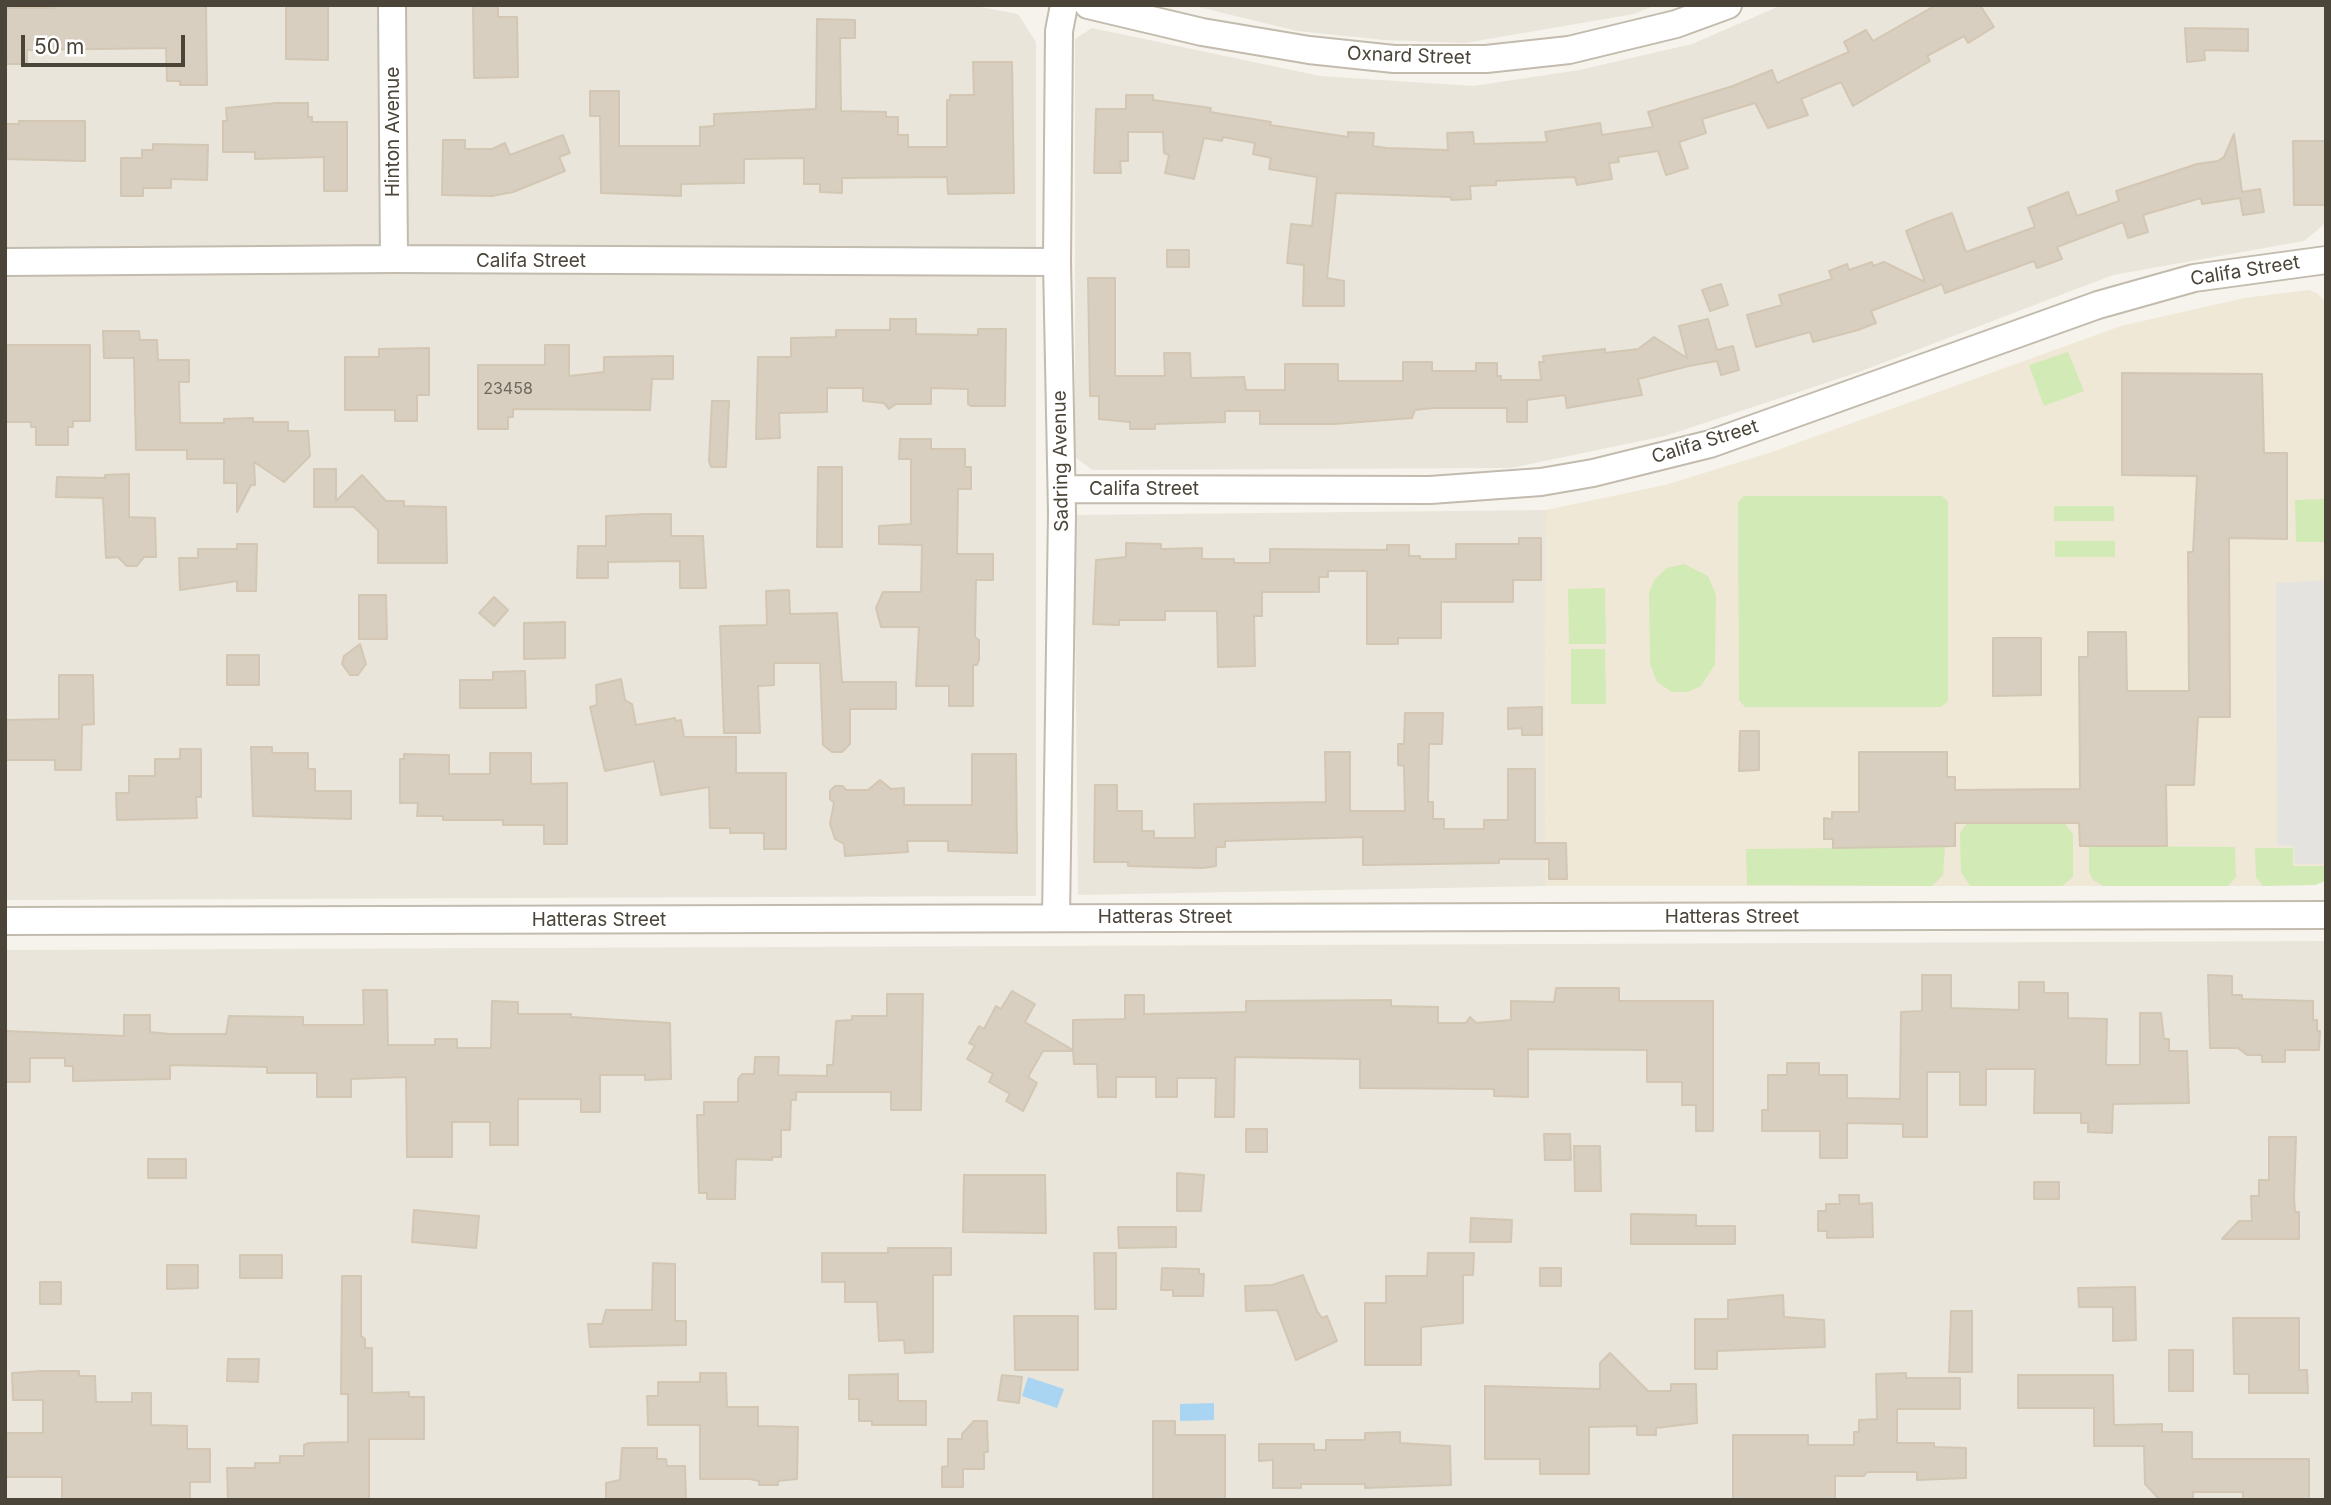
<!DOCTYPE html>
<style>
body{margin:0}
#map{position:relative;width:2331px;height:1505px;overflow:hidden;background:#f6f3ec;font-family:Inter,sans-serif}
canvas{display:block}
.frame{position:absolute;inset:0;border:7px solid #4b4439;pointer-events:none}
.scale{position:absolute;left:21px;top:35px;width:164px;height:32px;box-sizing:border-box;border:4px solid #4b4439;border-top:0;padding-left:9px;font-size:21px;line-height:24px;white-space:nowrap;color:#4b4439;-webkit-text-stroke:5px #fff;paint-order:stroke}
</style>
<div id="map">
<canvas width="2331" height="1505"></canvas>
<div class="frame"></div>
<div class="scale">50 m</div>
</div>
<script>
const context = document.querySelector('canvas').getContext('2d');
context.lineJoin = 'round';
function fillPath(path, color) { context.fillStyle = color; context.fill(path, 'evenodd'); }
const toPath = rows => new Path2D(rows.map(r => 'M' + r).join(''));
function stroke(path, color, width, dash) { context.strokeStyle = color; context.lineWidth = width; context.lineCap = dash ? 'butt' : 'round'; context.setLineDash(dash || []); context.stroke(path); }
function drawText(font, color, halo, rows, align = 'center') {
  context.font = font + ' Inter,sans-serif'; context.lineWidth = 5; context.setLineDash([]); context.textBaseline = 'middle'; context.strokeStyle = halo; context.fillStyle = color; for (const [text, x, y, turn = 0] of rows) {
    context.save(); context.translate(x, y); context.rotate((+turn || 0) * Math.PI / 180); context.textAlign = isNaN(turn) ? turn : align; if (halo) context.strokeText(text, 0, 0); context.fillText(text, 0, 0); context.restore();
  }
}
const residential = toPath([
 [5,5,970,5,1018,14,1036,42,1036,896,5,900],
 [1190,5,1656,5,1634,14,1465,43,1384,40,1297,31],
 [1782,5,2326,5,2326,223,2304,241,2113,275,1859,372,1665,436,1511,468,1092,470,1075,457,1075,39,1092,28,1320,76,1473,86,1579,70,1692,44],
 [1546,510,1545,886,1078,895,1074,515],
 [2326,941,2326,1500,5,1500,5,950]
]);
const education = toPath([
 [2309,290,2317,293,2326,302,2326,879,2322,883,2263,886,1545,886,1546,510,1665,485,1772,452,2121,326,2244,298]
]);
const green = toPath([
 [2068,352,2084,391,2044,406,2029,365],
 [1744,496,1942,496,1948,502,1948,701,1941,707,1745,707,1739,700,1738,502],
 [2326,499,2326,542,2296,542,2295,500],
 [2054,506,2114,506,2114,521,2054,521],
 [2055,541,2115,541,2115,557,2055,557],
 [1684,564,1708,576,1716,595,1715,664,1701,686,1688,692,1672,692,1657,682,1650,664,1649,592,1655,579,1667,568],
 [1605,588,1606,644,1569,644,1568,589],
 [1571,649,1605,649,1606,704,1571,704],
 [1967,823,2065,823,2073,835,2073,877,2062,886,1970,886,1961,872,1960,833],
 [2089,846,2235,847,2236,877,2228,886,2104,886,2093,880,2089,872],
 [1945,847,1943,875,1932,886,1747,885,1746,849],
 [2255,848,2293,848,2293,866,2326,866,2326,880,2316,885,2263,886,2256,877]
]);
const parking = toPath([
 [2326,580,2326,864,2295,864,2294,846,2277,845,2276,583]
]);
const water = toPath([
 [1028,1377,1064,1389,1057,1408,1022,1396],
 [1214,1403,1214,1420,1180,1421,1180,1404]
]);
const building = toPath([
 [54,5,206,5,207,85,180,85,180,81,167,81,166,48,27,50,27,64,5,64,5,8,54,8,54,5],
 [286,5,328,5,328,60,286,59,286,5],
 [473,5,498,5,498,17,517,17,518,77,474,78,473,5],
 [1936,5,1980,5,1994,27,1968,43,1964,36,1927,56,1930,61,1853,106,1841,82,1801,99,1808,115,1768,128,1755,103,1702,119,1706,133,1679,142,1688,168,1666,175,1658,151,1618,157,1619,162,1609,163,1612,179,1577,185,1575,177,1496,181,1496,185,1470,186,1471,199,1451,200,1451,197,1336,193,1327,278,1344,281,1344,306,1303,306,1304,265,1287,263,1291,224,1312,226,1317,177,1269,169,1271,158,1253,154,1255,143,1223,137,1222,141,1204,138,1194,179,1165,173,1169,155,1164,153,1163,132,1128,132,1128,161,1120,161,1121,173,1094,173,1096,109,1126,109,1126,95,1153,95,1153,100,1211,108,1210,112,1271,122,1270,125,1348,137,1348,132,1374,133,1373,146,1386,148,1448,150,1447,133,1473,132,1474,144,1547,142,1545,132,1600,123,1602,135,1653,127,1648,112,1733,86,1772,70,1777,83,1849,52,1844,42,1866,30,1873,41,1936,5],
 [817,19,855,20,855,38,840,38,841,111,886,112,886,117,898,117,898,135,908,135,908,147,947,147,947,100,950,100,950,95,974,95,973,62,1012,62,1014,193,948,194,947,177,842,178,842,193,820,192,820,184,804,184,804,158,744,159,744,183,681,184,681,196,601,193,600,116,590,116,590,91,619,91,619,146,700,146,700,127,714,126,714,114,816,109,817,19],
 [2185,28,2248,29,2248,51,2204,50,2205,60,2187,62,2185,28],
 [277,103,308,103,308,117,312,117,312,122,347,122,347,191,324,191,324,157,255,159,255,152,223,152,223,121,227,121,226,108,277,103],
 [19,121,85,121,85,161,5,159,5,124,19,124,19,121],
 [2234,134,2242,192,2260,189,2264,212,2243,215,2240,198,2202,204,2201,198,2143,215,2148,232,2128,238,2123,222,2057,247,2062,259,2037,268,2034,261,1945,293,1942,284,1871,311,1876,323,1858,330,1813,342,1810,332,1756,347,1747,315,1782,305,1779,295,1832,279,1829,271,1847,264,1849,270,1872,262,1873,266,1884,262,1925,282,1906,231,1927,222,1952,213,1966,252,2035,227,2028,208,2068,192,2077,216,2119,201,2116,191,2197,164,2218,161,2224,157,2234,134],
 [563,135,570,153,559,157,565,171,513,192,492,196,442,195,443,140,465,140,465,149,492,149,505,143,510,155,563,135],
 [2293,141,2326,141,2325,205,2294,205,2293,141],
 [153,144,208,145,207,180,171,179,171,188,143,188,143,196,121,196,121,158,142,158,142,150,153,150,153,144],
 [1167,250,1189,250,1189,267,1167,267,1167,250],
 [1088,278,1115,278,1115,376,1165,376,1164,353,1190,353,1191,378,1244,377,1246,390,1285,390,1285,364,1338,364,1338,381,1403,381,1403,362,1432,362,1432,371,1476,371,1476,363,1497,363,1497,376,1501,376,1501,380,1541,380,1539,362,1544,362,1543,356,1605,349,1605,353,1638,349,1654,337,1687,358,1679,326,1708,319,1717,350,1733,346,1739,370,1721,375,1717,361,1689,366,1638,379,1642,395,1567,408,1565,395,1527,400,1527,422,1507,422,1507,408,1433,408,1415,410,1412,418,1335,424,1260,424,1260,411,1225,411,1225,422,1155,424,1155,429,1130,429,1130,422,1099,419,1099,396,1090,396,1088,278],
 [1721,284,1728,305,1710,311,1702,290,1721,284],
 [890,319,916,319,916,334,978,335,978,329,1006,329,1005,406,971,406,968,404,968,389,931,388,931,404,896,404,889,409,884,403,863,401,863,388,827,388,827,412,779,413,780,438,756,439,758,357,791,357,791,338,836,337,836,330,890,330,890,319],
 [103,331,139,331,140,340,157,340,158,360,189,360,189,382,179,382,180,423,224,423,224,419,253,418,253,422,288,422,288,431,308,431,310,456,284,482,254,462,255,485,251,485,237,512,237,483,224,483,224,459,187,459,187,450,136,450,134,358,104,358,103,331],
 [5,345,90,345,90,421,73,421,73,427,68,427,68,445,36,445,36,427,31,427,31,422,5,422,5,345],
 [545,345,569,345,569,376,604,372,604,357,673,356,673,379,652,379,650,410,513,409,513,417,508,417,508,429,478,429,478,365,545,365,545,345],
 [429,348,429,395,417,395,417,421,395,421,395,410,345,410,345,357,379,357,379,349,429,348],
 [2122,373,2262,374,2264,453,2287,453,2287,539,2229,538,2230,717,2198,717,2194,785,2166,785,2167,846,2080,846,2079,823,1955,823,1955,846,1833,848,1833,839,1824,839,1824,818,1832,819,1832,812,1859,812,1859,752,1947,752,1947,777,1955,777,1955,790,2080,789,2079,657,2088,657,2088,632,2126,632,2127,691,2189,691,2188,552,2193,552,2197,476,2122,475,2122,373],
 [712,401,729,401,726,467,711,467,709,461,712,401],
 [900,439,931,439,931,449,965,449,965,467,971,467,971,489,958,489,957,554,993,554,993,580,976,580,975,637,979,640,979,660,977,665,973,665,973,706,949,706,949,686,916,686,919,627,881,627,876,608,883,592,921,592,922,545,879,544,879,526,911,524,911,459,899,459,900,439],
 [818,467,842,467,842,547,817,547,818,467],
 [314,469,336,469,336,501,362,475,386,501,404,501,404,506,446,507,447,563,378,563,378,530,354,507,314,507,314,469],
 [129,474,129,517,155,518,156,557,144,557,137,566,127,566,118,557,106,558,103,498,56,497,57,477,105,478,105,475,129,474],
 [645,514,671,514,671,536,703,536,706,588,680,588,680,561,608,562,608,578,577,578,578,546,606,546,606,516,645,514],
 [1519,538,1541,538,1541,580,1513,580,1513,602,1441,602,1441,638,1398,638,1398,644,1367,644,1367,571,1328,571,1328,577,1319,577,1319,592,1262,592,1262,616,1254,616,1255,666,1218,667,1217,611,1165,611,1165,620,1119,620,1119,625,1093,624,1096,560,1126,557,1126,543,1161,544,1161,549,1202,548,1202,559,1234,559,1234,563,1270,563,1270,549,1387,550,1387,545,1409,545,1409,556,1420,556,1420,559,1456,559,1456,544,1519,544,1519,538],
 [237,544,257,544,256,591,237,591,237,581,180,590,179,558,198,558,198,549,237,549,237,544],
 [789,590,790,614,837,613,842,682,896,682,896,709,850,709,850,744,842,752,832,752,823,745,820,663,774,663,774,685,758,686,760,733,724,733,720,626,767,625,766,591,789,590],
 [359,595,386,595,387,639,359,639,359,595],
 [494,597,508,610,494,626,479,613,494,597],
 [565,622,565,658,524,659,524,623,565,622],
 [1993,638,2041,638,2041,695,1993,696,1993,638],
 [360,644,366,664,358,675,350,675,342,664,344,656,360,644],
 [227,655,259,655,259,685,227,685,227,655],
 [525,671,526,708,460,708,460,680,493,680,493,672,525,671],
 [59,675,93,675,94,724,82,725,81,770,55,770,55,760,5,760,5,720,59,719,59,675],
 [621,679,625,700,632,704,636,725,675,718,675,721,681,720,684,737,736,737,736,773,786,773,786,849,764,849,764,833,730,833,730,828,710,828,709,787,661,795,654,761,605,771,590,707,597,705,596,685,621,679],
 [1542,707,1542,735,1522,735,1522,728,1508,729,1508,708,1542,707],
 [1405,713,1443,713,1442,744,1429,744,1428,802,1433,802,1433,819,1444,819,1444,829,1484,829,1484,820,1508,820,1508,769,1535,769,1535,843,1566,843,1567,879,1549,879,1549,859,1499,859,1499,863,1363,865,1363,837,1225,841,1225,847,1216,847,1216,866,1203,868,1128,866,1128,862,1094,862,1095,785,1117,785,1117,811,1142,811,1142,831,1154,831,1154,838,1195,838,1194,804,1326,802,1325,752,1350,752,1350,811,1405,811,1404,766,1398,765,1398,744,1404,744,1405,713],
 [1740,731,1759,731,1759,770,1739,771,1740,731],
 [251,747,272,747,272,753,308,753,308,769,315,769,315,791,351,791,351,819,253,816,251,747],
 [180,749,201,749,201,797,196,797,197,818,117,820,116,793,129,793,129,776,155,776,155,759,180,759,180,749],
 [490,753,531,753,531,784,567,783,567,844,544,844,544,825,503,825,503,820,443,820,443,816,417,816,418,803,400,803,400,759,404,759,404,754,449,755,449,774,490,774,490,753],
 [972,754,1016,754,1017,853,948,851,948,841,907,841,908,852,845,856,844,844,835,839,830,824,834,803,830,799,830,791,835,786,843,786,846,790,868,790,880,780,891,789,904,788,904,805,972,805,972,754],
 [1922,975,1951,975,1951,1008,2019,1010,2019,982,2044,982,2044,993,2068,993,2068,1018,2107,1019,2106,1065,2140,1065,2140,1013,2161,1013,2164,1039,2169,1039,2169,1051,2187,1051,2189,1103,2113,1104,2112,1133,2088,1132,2088,1123,2081,1123,2081,1113,2034,1113,2035,1069,1986,1069,1986,1105,1960,1105,1960,1072,1927,1072,1927,1137,1903,1137,1903,1124,1847,1123,1847,1158,1820,1158,1820,1131,1762,1131,1762,1110,1768,1110,1768,1075,1787,1075,1787,1063,1819,1063,1819,1075,1847,1075,1847,1098,1900,1099,1901,1012,1922,1011,1922,975],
 [2208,975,2232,976,2232,995,2242,995,2242,999,2313,1001,2313,1020,2317,1020,2317,1031,2320,1031,2319,1050,2285,1050,2285,1062,2262,1062,2262,1055,2247,1055,2238,1048,2210,1048,2208,975],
 [1556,988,1619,988,1619,1001,1713,1001,1713,1131,1696,1131,1696,1105,1682,1105,1682,1082,1647,1082,1647,1050,1528,1049,1528,1097,1494,1096,1494,1089,1360,1088,1360,1059,1235,1057,1234,1117,1215,1117,1216,1078,1177,1078,1177,1097,1156,1097,1156,1077,1116,1077,1116,1097,1098,1097,1097,1064,1074,1064,1073,1051,1043,1051,1028,1077,1037,1083,1023,1111,1006,1101,1010,1094,989,1082,993,1074,967,1059,975,1046,969,1043,979,1026,984,1029,996,1006,1001,1009,1012,991,1035,1004,1025,1022,1073,1050,1073,1020,1125,1019,1125,995,1144,995,1144,1014,1246,1012,1246,1001,1391,1000,1391,1006,1438,1007,1438,1023,1466,1023,1470,1017,1476,1023,1511,1020,1511,1001,1554,1002,1556,988],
 [363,990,387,990,388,1045,435,1045,435,1039,457,1039,457,1048,491,1048,492,1001,518,1002,518,1014,571,1014,571,1017,670,1023,671,1079,645,1080,645,1075,600,1075,600,1112,581,1112,581,1099,518,1099,518,1145,490,1145,490,1122,452,1122,452,1157,407,1157,406,1077,351,1079,351,1097,317,1097,317,1073,267,1073,267,1067,170,1065,170,1079,73,1081,73,1066,65,1066,65,1058,30,1058,30,1082,6,1082,6,1031,124,1036,124,1015,150,1015,150,1032,170,1034,226,1034,229,1016,303,1017,303,1025,364,1025,363,990],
 [887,994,923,994,921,1110,891,1110,891,1092,796,1092,796,1100,791,1100,790,1130,781,1130,781,1157,772,1157,772,1160,736,1159,735,1199,707,1199,707,1193,699,1193,697,1115,704,1115,704,1102,738,1102,738,1079,742,1074,754,1074,755,1057,779,1057,778,1075,827,1076,827,1065,833,1065,836,1021,852,1020,852,1016,887,1016,887,994],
 [1246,1129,1267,1129,1267,1152,1246,1152,1246,1129],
 [1544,1134,1570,1134,1571,1160,1545,1160,1544,1134],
 [2269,1137,2296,1137,2294,1197,2295,1212,2299,1212,2299,1239,2222,1239,2239,1221,2252,1221,2251,1196,2259,1196,2259,1180,2269,1180,2269,1137],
 [1574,1146,1600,1146,1601,1191,1575,1191,1574,1146],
 [148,1159,186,1159,186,1178,148,1178,148,1159],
 [1177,1173,1204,1175,1201,1211,1177,1211,1177,1173],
 [964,1175,1045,1175,1046,1233,963,1232,964,1175],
 [2034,1182,2059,1182,2059,1199,2034,1199,2034,1182],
 [1839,1195,1859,1195,1859,1204,1872,1203,1873,1237,1827,1238,1827,1231,1818,1231,1818,1211,1826,1211,1826,1204,1840,1204,1839,1195],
 [414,1210,479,1216,476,1248,412,1242,414,1210],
 [1631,1214,1696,1215,1696,1226,1735,1226,1735,1244,1631,1244,1631,1214],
 [1471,1218,1512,1220,1511,1242,1470,1242,1471,1218],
 [1118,1227,1176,1227,1176,1247,1119,1248,1118,1227],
 [888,1248,951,1248,951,1275,933,1275,933,1352,905,1353,904,1340,879,1341,877,1302,845,1302,845,1282,822,1282,822,1253,888,1253,888,1248],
 [1094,1253,1116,1253,1116,1309,1095,1309,1094,1253],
 [1428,1253,1474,1253,1473,1275,1463,1275,1463,1323,1421,1327,1421,1365,1365,1365,1365,1303,1386,1303,1386,1276,1427,1276,1428,1253],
 [240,1255,282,1255,282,1278,240,1278,240,1255],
 [653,1263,675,1264,675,1321,686,1321,686,1345,590,1347,588,1324,602,1324,606,1310,652,1310,653,1263],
 [167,1265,198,1265,198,1288,167,1289,167,1265],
 [1162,1268,1199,1269,1199,1274,1204,1274,1203,1296,1173,1296,1173,1290,1161,1290,1162,1268],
 [1540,1268,1561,1268,1561,1286,1540,1286,1540,1268],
 [1303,1275,1317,1311,1322,1318,1327,1316,1337,1341,1296,1360,1277,1310,1246,1311,1245,1286,1272,1285,1303,1275],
 [342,1276,361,1276,361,1336,365,1339,365,1348,372,1348,372,1393,409,1392,409,1397,424,1397,424,1439,369,1439,369,1500,228,1500,227,1468,255,1468,255,1463,280,1463,280,1456,304,1456,304,1445,308,1443,348,1442,348,1394,341,1394,342,1276],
 [40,1282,61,1282,61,1304,40,1304,40,1282],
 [2135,1287,2136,1340,2113,1341,2113,1307,2079,1307,2078,1288,2135,1287],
 [1783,1295,1784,1317,1824,1320,1825,1347,1717,1351,1717,1369,1695,1369,1695,1319,1728,1319,1728,1300,1783,1295],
 [1951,1311,1972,1311,1972,1372,1949,1372,1951,1311],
 [1014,1316,1078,1316,1078,1370,1015,1370,1014,1316],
 [2233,1318,2299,1318,2299,1370,2307,1370,2308,1393,2249,1393,2249,1374,2234,1374,2233,1318],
 [2169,1350,2193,1350,2193,1391,2169,1391,2169,1350],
 [1610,1353,1648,1391,1671,1391,1671,1384,1696,1384,1697,1423,1656,1428,1656,1435,1637,1435,1637,1426,1589,1427,1589,1474,1540,1474,1540,1459,1485,1459,1485,1386,1600,1389,1600,1363,1610,1353],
 [228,1359,259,1359,258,1382,227,1381,228,1359],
 [41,1371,79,1371,79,1376,95,1376,96,1402,132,1402,132,1393,151,1393,151,1425,187,1426,187,1449,210,1449,210,1482,190,1482,190,1500,62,1500,62,1477,5,1477,5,1433,43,1433,43,1400,13,1400,12,1373,41,1371],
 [700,1373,726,1373,727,1407,758,1407,758,1426,798,1427,797,1479,778,1481,778,1485,759,1485,759,1481,750,1479,700,1479,700,1425,648,1425,647,1396,658,1396,658,1382,700,1382,700,1373],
 [1906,1373,1906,1378,1960,1378,1960,1409,1897,1409,1897,1443,1934,1443,1934,1447,1966,1448,1966,1478,1917,1480,1917,1472,1867,1472,1864,1476,1835,1476,1835,1500,1733,1500,1733,1435,1808,1435,1808,1445,1854,1445,1854,1432,1859,1432,1859,1420,1877,1419,1876,1374,1906,1373],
 [898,1374,898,1401,926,1401,926,1425,872,1425,872,1421,859,1421,859,1399,849,1399,849,1375,898,1374],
 [1002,1375,1022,1377,1019,1403,998,1400,1002,1375],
 [2018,1375,2113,1375,2114,1425,2162,1424,2162,1432,2192,1432,2192,1459,2309,1459,2309,1499,2243,1499,2243,1492,2193,1492,2193,1500,2160,1500,2145,1484,2144,1446,2094,1446,2094,1408,2018,1408,2018,1375],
 [974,1421,987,1421,988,1452,984,1452,984,1469,963,1469,963,1487,942,1487,942,1467,948,1466,948,1439,962,1439,962,1434,974,1421],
 [1153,1421,1175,1421,1175,1435,1225,1435,1225,1500,1153,1500,1153,1421],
 [1400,1432,1400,1443,1450,1446,1451,1485,1365,1488,1365,1484,1301,1484,1301,1488,1273,1488,1273,1460,1259,1461,1259,1444,1314,1444,1314,1450,1326,1450,1326,1440,1365,1440,1365,1433,1400,1432],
 [622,1448,657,1448,657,1459,666,1459,667,1466,685,1466,686,1500,606,1500,606,1483,620,1480,622,1448]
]);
const minor = toPath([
 [392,5,394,259],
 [1088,5,1202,32,1309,50,1394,59,1486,59,1569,50,1676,24,1728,5],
 [5,262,394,259,1057,262],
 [1062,489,1430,490,1541,482,1593,473,1710,444,2098,305,2194,278,2326,260],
 [1056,917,1062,513,1057,262,1059,31,1064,5],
 [5,921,2326,915]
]);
const numberNames = [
 ["23458",508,389]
];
const streetNames = [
 ["Oxnard Street",1409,56,2],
 ["Hinton Avenue",393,132,-90],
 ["Califa Street",531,261],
 ["Califa Street",2245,271,-9],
 ["Califa Street",1705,442,-17],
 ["Sadring Avenue",1061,461,-91],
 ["Califa Street",1144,489],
 ["Hatteras Street",1165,917],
 ["Hatteras Street",1732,917],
 ["Hatteras Street",599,920]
];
fillPath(residential, '#eae5da');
fillPath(education, '#efe8d6');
fillPath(green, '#d2eab5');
fillPath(parking, '#e5e3e0');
fillPath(water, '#a9d4f2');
fillPath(building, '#d8cfc1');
stroke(building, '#d3c7b4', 2);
stroke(minor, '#c2bbae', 30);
stroke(minor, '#fff', 26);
drawText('16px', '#6e675b', null, numberNames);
drawText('19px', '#4b4439', '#fff', streetNames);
</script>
